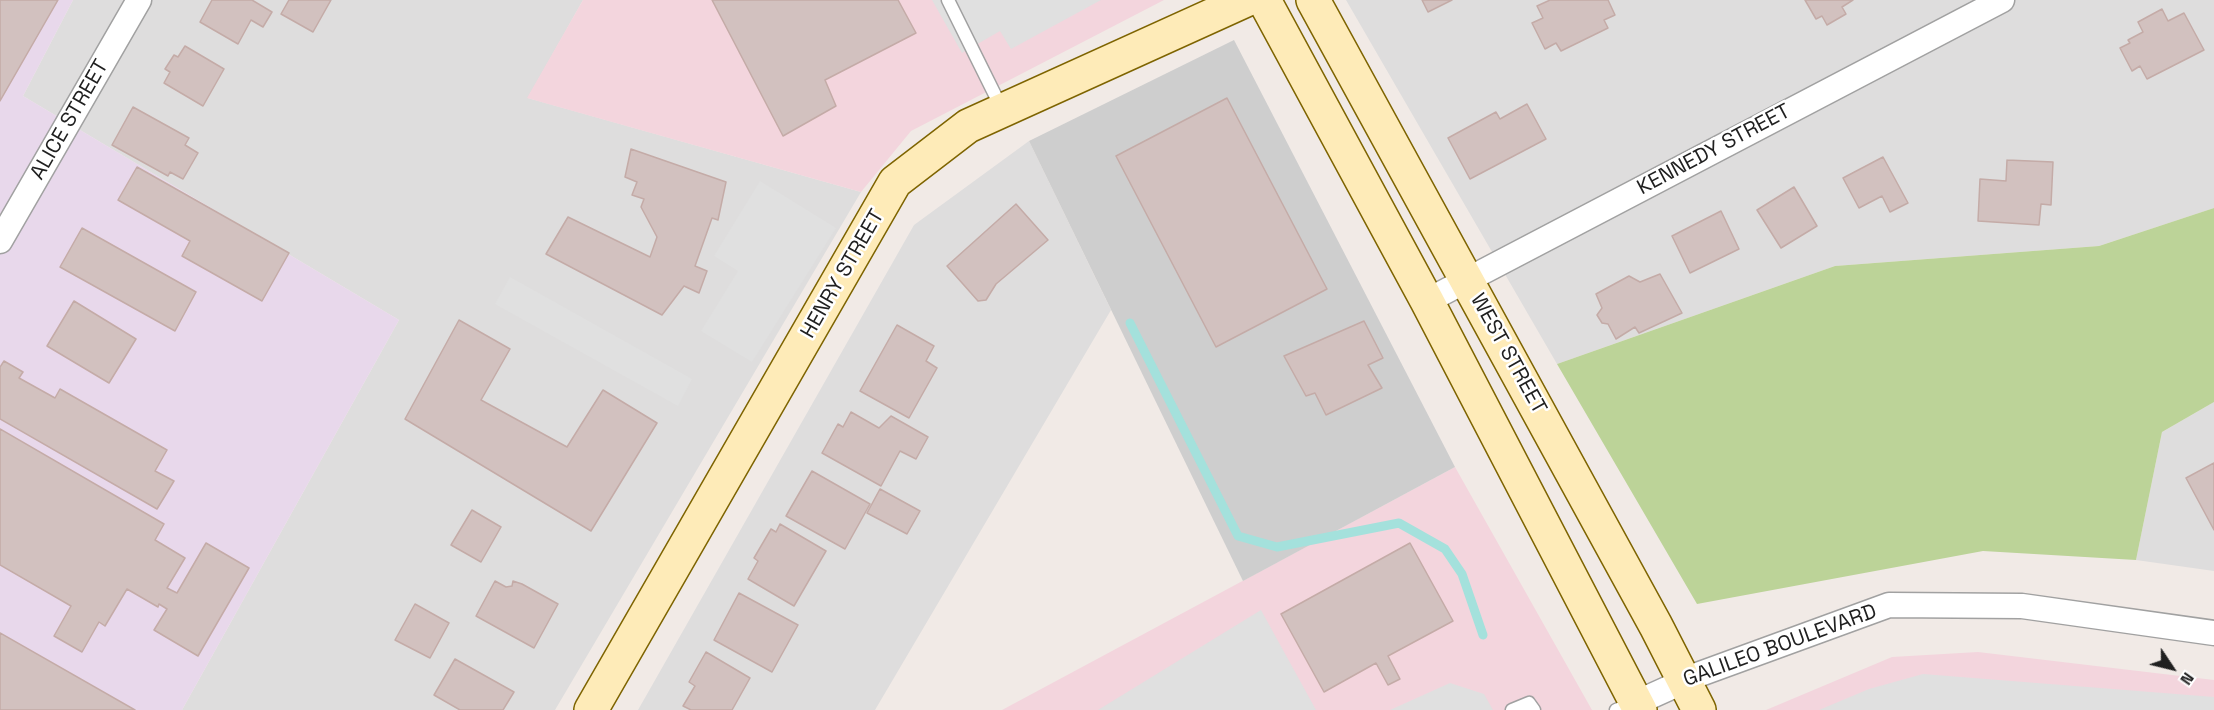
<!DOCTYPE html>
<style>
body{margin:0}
#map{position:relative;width:2214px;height:710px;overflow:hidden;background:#f1eae6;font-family:"Space Grotesk",sans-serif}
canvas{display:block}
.north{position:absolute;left:2142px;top:638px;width:60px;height:60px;-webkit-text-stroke:4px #fff;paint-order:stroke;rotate:125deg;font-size:16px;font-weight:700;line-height:24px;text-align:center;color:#202020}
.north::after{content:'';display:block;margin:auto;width:21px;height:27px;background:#202020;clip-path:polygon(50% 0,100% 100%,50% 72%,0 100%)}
</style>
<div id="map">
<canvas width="2214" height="710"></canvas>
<div class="north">N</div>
</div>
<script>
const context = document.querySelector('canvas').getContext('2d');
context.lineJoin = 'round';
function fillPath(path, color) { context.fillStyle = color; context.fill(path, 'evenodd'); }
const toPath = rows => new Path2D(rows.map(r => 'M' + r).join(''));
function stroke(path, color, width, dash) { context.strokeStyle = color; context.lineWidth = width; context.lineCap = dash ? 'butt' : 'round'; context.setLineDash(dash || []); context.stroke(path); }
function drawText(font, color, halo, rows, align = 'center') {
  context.font = font + ' "Space Grotesk",sans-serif'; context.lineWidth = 5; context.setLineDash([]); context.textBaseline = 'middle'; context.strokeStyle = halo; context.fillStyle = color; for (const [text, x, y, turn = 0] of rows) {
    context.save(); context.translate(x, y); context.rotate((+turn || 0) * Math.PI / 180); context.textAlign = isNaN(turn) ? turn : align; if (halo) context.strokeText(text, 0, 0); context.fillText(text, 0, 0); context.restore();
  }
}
const residential = toPath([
 [73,0,583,0,528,98,861,192,555,710,182,710,399,320,23,96],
 [1346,0,2214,0,2214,208,2099,246,1835,266,1557,364],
 [1029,141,1111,310,875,710,638,710,914,225],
 [2214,402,2214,571,2136,560,2162,432]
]);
const commercial = toPath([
 [583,0,1164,0,911,131,861,192,527,98],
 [1455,467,1592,710,1002,710],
 [1978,652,2214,680,2214,710,1766,710,1892,657]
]);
const industrial = toPath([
 [0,0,73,0,23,96,399,320,182,710,0,710]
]);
const religious = toPath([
 [1234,40,1455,467,1243,581,1029,141]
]);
const forest = toPath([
 [2214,208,2214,402,2162,432,2136,560,1983,551,1697,604,1557,364,1835,266,2099,246]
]);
const parking = toPath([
 [932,0,1101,0,1011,49,1000,31,962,53],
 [760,181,836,228,752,362,701,331,738,271,714,256],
 [510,277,692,379,678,406,495,304],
 [1261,610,1316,710,1098,710],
 [1923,674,2214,697,2214,710,1819,710,1869,689],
 [1450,683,1484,694,1493,710,1390,710]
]);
const stream = toPath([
 [1130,323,1238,536,1277,547,1399,523,1445,549,1462,574,1483,635]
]);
const building = toPath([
 [0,0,58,0,0,101,0,0],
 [212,0,252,0,272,12,263,27,251,20,238,44,200,22,212,0],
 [289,0,331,0,313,32,281,14,289,0],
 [712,0,898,0,916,33,825,80,836,106,783,136,712,0],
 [1422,0,1452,0,1428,12,1422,0],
 [1550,0,1608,0,1615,15,1604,20,1608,28,1561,51,1556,43,1545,49,1532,23,1543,18,1537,6,1550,0],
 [1805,0,1853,0,1842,7,1846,14,1827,25,1822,16,1816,19,1805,0],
 [2162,9,2168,21,2184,13,2204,50,2147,79,2140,66,2132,71,2120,48,2130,43,2128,40,2143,32,2138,22,2162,9],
 [185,46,224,69,203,106,164,83,170,72,165,69,174,55,178,57,185,46],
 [1227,98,1327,289,1216,347,1116,156,1227,98],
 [1527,104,1546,139,1470,179,1448,138,1496,112,1500,119,1527,104],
 [133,107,189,138,185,145,198,153,183,179,170,172,168,176,112,145,133,107],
 [631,149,726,182,718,220,712,218,695,266,707,271,699,293,684,286,662,315,546,254,568,217,650,257,657,237,641,207,644,199,632,195,637,182,625,177,631,149],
 [1883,157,1908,203,1890,212,1882,196,1859,208,1843,178,1883,157],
 [2007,160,2053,162,2051,205,2041,204,2039,225,1978,221,1980,179,2006,181,2007,160],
 [137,167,289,253,262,301,182,256,190,241,118,200,137,167],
 [1794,187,1817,226,1781,248,1757,210,1794,187],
 [1016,204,1048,240,996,284,986,300,978,301,947,266,1016,204],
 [1721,211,1739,249,1690,273,1672,236,1721,211],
 [82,228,196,292,175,331,60,267,82,228],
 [1660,274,1682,313,1639,333,1635,327,1616,339,1608,324,1602,323,1597,315,1602,308,1596,294,1629,276,1640,282,1660,274],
 [74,301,136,339,109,383,47,346,74,301],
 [459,320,510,349,481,400,567,447,603,390,657,423,591,531,405,419,459,320],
 [1364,321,1383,358,1368,365,1382,388,1326,415,1315,393,1306,396,1284,356,1364,321],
 [897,325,934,346,926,361,937,368,909,418,860,391,897,325],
 [4,361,23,372,19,378,55,398,60,389,167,450,155,471,174,481,157,509,0,419,0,367,4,361],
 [851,412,879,428,891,416,928,437,916,459,900,451,881,486,822,453,838,424,843,427,851,412],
 [0,429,164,524,155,540,185,558,167,588,177,593,206,543,249,568,198,656,154,630,167,609,159,604,158,607,127,589,105,626,99,622,82,652,54,636,71,606,0,565,0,429],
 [2214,463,2214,530,2186,478,2214,463],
 [812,471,870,504,845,549,786,516,812,471],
 [880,489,920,511,907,534,867,513,880,489],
 [472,510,501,527,481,562,451,545,472,510],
 [780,524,826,551,794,606,748,579,758,561,754,558,771,529,776,532,780,524],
 [1410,543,1453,621,1388,656,1400,679,1388,685,1376,663,1324,692,1281,614,1410,543],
 [495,581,506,587,512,586,513,581,522,584,558,604,534,648,476,616,495,581],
 [739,593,798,625,772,672,714,640,739,593],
 [415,604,449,623,430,658,395,640,415,604],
 [0,633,135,710,0,710,0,633],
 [706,652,750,678,732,710,691,710,683,706,695,686,689,682,706,652],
 [455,659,514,692,503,710,460,710,434,695,455,659]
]);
const lane = toPath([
 [948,0,1002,109],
 [1512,710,1529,703,1534,710],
 [1616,710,1635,703]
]);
const street = toPath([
 [0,241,139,0],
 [1427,301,2002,0],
 [1636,703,1700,674,1889,605,2022,606,2214,633]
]);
const secondary = toPath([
 [1264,0,1427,301,1640,710],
 [1313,0,1656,626,1699,710],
 [591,710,895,182,968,126,1246,0]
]);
const streetNames = [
 ["ALICE STREET",70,120,-60],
 ["KENNEDY STREET",1714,150,-28],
 ["HENRY STREET",843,274,-60],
 ["WEST STREET",1508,354,61],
 ["GALILEO BOULEVARD",1780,646,-20]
];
fillPath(residential, '#dedddd');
fillPath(commercial, '#f3d5dd');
fillPath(industrial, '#e8d8eb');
fillPath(religious, '#cecece');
fillPath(forest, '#bcd398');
fillPath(parking, '#e0e0e0');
stroke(stream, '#a4e1dc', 9);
fillPath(building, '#d2c1bf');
stroke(building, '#c4aba7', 1.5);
stroke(lane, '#a1a1a1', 15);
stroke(street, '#a1a1a1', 27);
stroke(secondary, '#7e6400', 36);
stroke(lane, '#fff', 12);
stroke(street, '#fff', 24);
stroke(secondary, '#feebb8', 33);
drawText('21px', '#202020', '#fff', streetNames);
</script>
